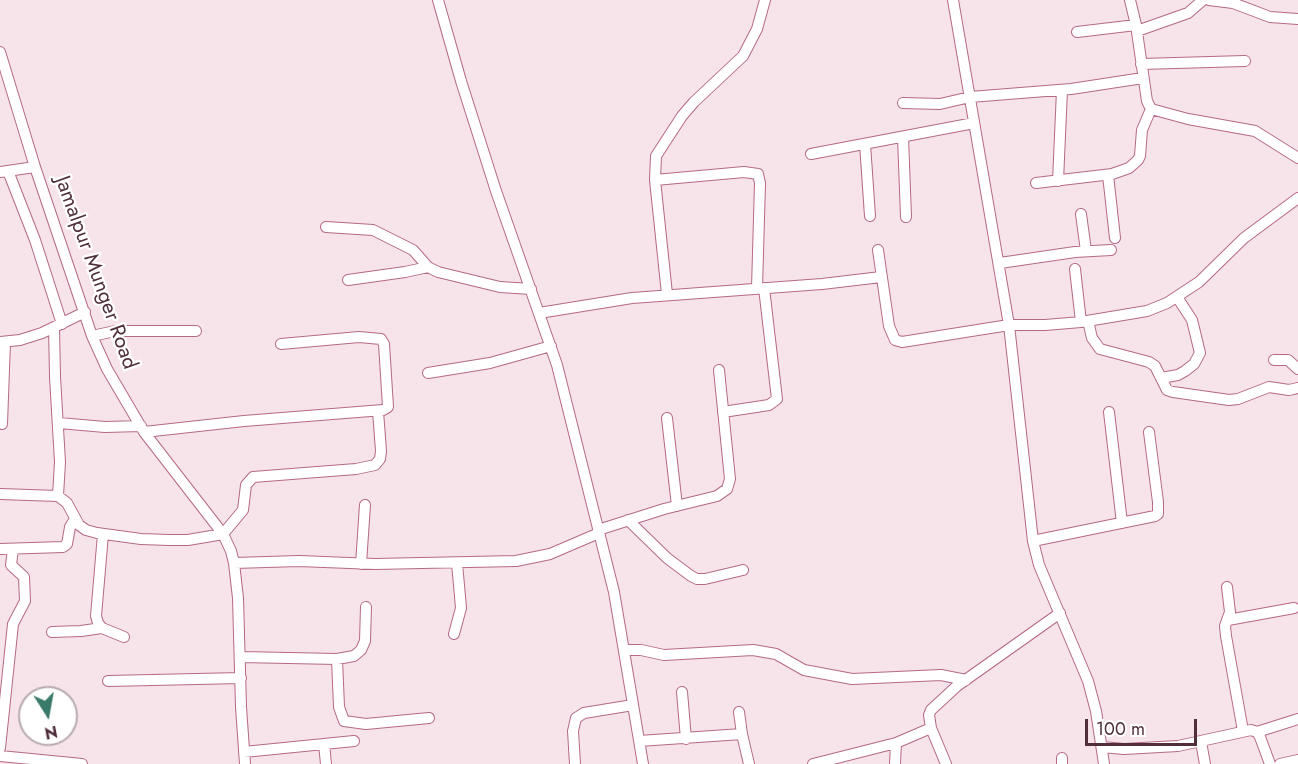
<!DOCTYPE html>
<style>
body{margin:0}
#map{position:relative;width:1298px;height:764px;overflow:hidden;background:#f6e4ea;font-family:Jost,sans-serif}
canvas{display:block}
.north{position:absolute;left:18px;top:686px;width:60px;height:60px;box-sizing:border-box;background:#fff;border:2px solid #b9abb1;border-radius:50%;rotate:169deg;font-size:16px;font-weight:700;line-height:24px;text-align:center;color:#502e3c}
.north::after{content:'';display:block;margin:auto;width:21px;height:27px;background:#397a6a;clip-path:polygon(50% 0,100% 100%,50% 72%,0 100%)}
.scale{position:absolute;left:1085px;top:719px;width:112px;height:27px;box-sizing:border-box;border:3px solid #502e3c;border-top:0;padding-left:8px;font-size:18px;line-height:21px;white-space:nowrap;color:#502e3c;-webkit-text-stroke:4px #fff;paint-order:stroke}
</style>
<div id="map">
<canvas width="1298" height="764"></canvas>
<div class="north">N</div>
<div class="scale">100 m</div>
</div>
<script>
const context = document.querySelector('canvas').getContext('2d');
context.lineJoin = 'round';
const toPath = rows => new Path2D(rows.map(r => 'M' + r).join(''));
function stroke(path, color, width, dash) { context.strokeStyle = color; context.lineWidth = width; context.lineCap = dash ? 'butt' : 'round'; context.setLineDash(dash || []); context.stroke(path); }
function drawText(font, color, halo, rows, align = 'center') {
  context.font = font + ' Jost,sans-serif'; context.lineWidth = 4.5; context.setLineDash([]); context.textBaseline = 'middle'; context.strokeStyle = halo; context.fillStyle = color; for (const [text, x, y, turn = 0] of rows) {
    context.save(); context.translate(x, y); context.rotate((+turn || 0) * Math.PI / 180); context.textAlign = isNaN(turn) ? turn : align; if (halo) context.strokeText(text, 0, 0); context.fillText(text, 0, 0); context.restore();
  }
}
const minor = toPath([
 [438,0,461,81,496,191,557,365,614,592,643,764],
 [953,0,1009,325,1033,541,1039,565,1088,681,1096,711,1104,764],
 [1130,0,1136,25,1147,101,1151,109,1188,119,1255,131,1298,158],
 [1209,0,1233,3,1270,17,1298,19],
 [1137,31,1188,13,1203,0],
 [1077,32,1136,25],
 [0,52,35,167,92,336,107,369,144,432,223,534,231,551,234,563,238,598,241,707,245,764],
 [1141,64,1245,61],
 [903,103,940,104,970,97,1071,89,1143,78],
 [903,137,906,217],
 [865,144,870,216],
 [811,154,974,123],
 [8,171,35,240,62,324],
 [0,172,35,167],
 [1108,175,1115,238],
 [655,180,744,172,758,174,760,183,757,288],
 [1058,181,1062,90],
 [1036,183,1112,174,1129,168,1138,160,1140,156,1142,130,1151,109],
 [1081,214,1086,251],
 [326,227,373,230,413,250,428,267,438,272,500,287,531,289],
 [878,250,889,326,895,340,902,342,1009,325,1045,325,1081,322,1147,311,1167,303,1199,282,1244,238,1298,198],
 [1000,263,1075,252,1111,250],
 [1075,269,1081,322],
 [348,280,405,272,428,267],
 [667,294,655,180,656,156,682,116,694,102,743,56,757,29,765,0],
 [539,313,632,298,822,284,881,277],
 [1088,321,1092,338,1100,349,1149,362,1155,366,1167,390,1173,392,1229,400,1238,399,1269,387,1289,390,1298,388],
 [54,327,55,377,60,462,58,496],
 [92,336,115,331,196,331],
 [0,342,20,340,42,333,85,312],
 [1274,360,1288,360,1298,369],
 [428,373,490,363,551,346],
 [1161,378,1178,375,1185,371,1194,364,1200,353,1192,320,1177,297],
 [723,412,769,405,777,399,764,288],
 [1109,412,1122,523],
 [667,418,677,506],
 [59,423,105,427,141,426],
 [2,424,5,342],
 [144,432,244,421,383,410,388,407,384,344,381,339,359,337,281,344],
 [0,494,58,496,67,503,79,525,86,530,97,533,141,539,169,540,188,540,223,534,243,510,246,485,253,477,356,469,375,465,380,459,381,451,378,411],
 [628,520,667,558,691,576,697,579,705,579,743,570],
 [598,530,664,509,717,496,727,489,730,479,719,370],
 [103,534,96,616,98,623,102,628,124,637],
 [1033,541,1155,516,1158,514,1158,502,1149,432],
 [0,549,63,547,67,544,70,527,75,519],
 [234,563,299,561,375,564,516,561,550,554,599,533],
 [361,564,365,505],
 [1227,587,1230,612,1225,626,1226,636,1243,731],
 [1228,620,1294,608],
 [52,632,81,631,102,628],
 [454,634,461,608,457,563],
 [625,650,641,650,664,655,753,650,776,654,804,670,852,679,941,675,966,680],
 [240,657,337,659,354,656,361,650,365,641,366,607],
 [337,659,339,707,344,721,366,724,429,718],
 [108,681,241,678],
 [682,692,686,739],
 [739,712,742,734,749,764],
 [1257,732,1298,719],
 [639,741,742,734],
 [1201,742,1205,764],
 [324,744,326,764],
 [1102,747,1124,749,1178,746,1251,730,1257,732,1260,737,1270,764],
 [0,748,13,624,25,601,24,577,11,565,13,549],
 [244,752,354,741],
 [0,756,82,764],
 [1062,758,1062,764],
 [575,764,573,731,576,718,584,713,633,705],
 [813,764,896,743,931,728],
 [895,764,896,743],
 [946,764,931,728,929,715,931,710,957,686,1060,613],
 [1280,764,1298,760]
]);
const streetNames = [
 ["Jamalpur Munger Road",95,273,70]
];
stroke(minor, '#b66888', 12);
stroke(minor, '#fff', 10);
drawText('21px', '#502e3c', '#fff', streetNames);
</script>
